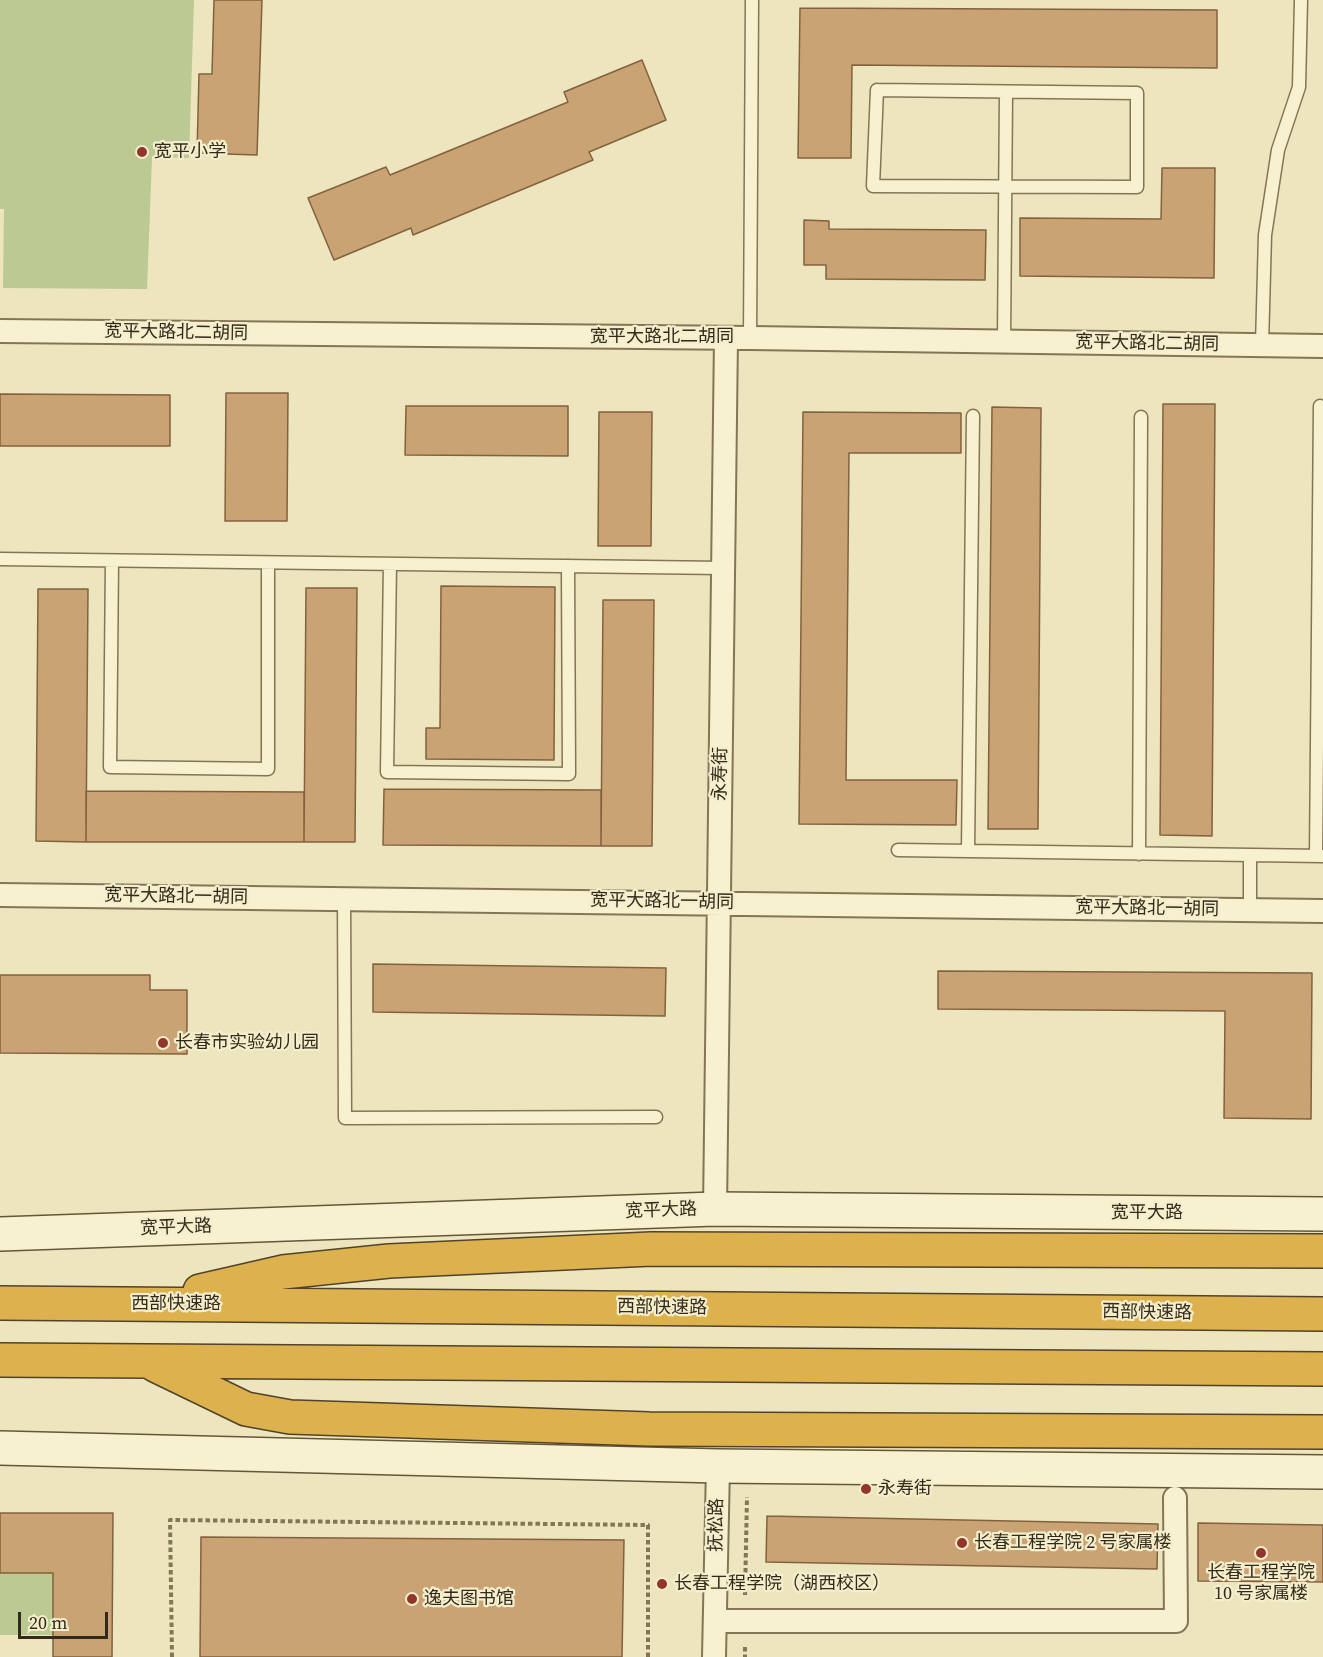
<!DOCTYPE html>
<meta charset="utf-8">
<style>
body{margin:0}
#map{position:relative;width:1323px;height:1657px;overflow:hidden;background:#ece5bd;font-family:"Source Serif 4",serif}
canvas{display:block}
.scale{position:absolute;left:18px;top:1612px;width:90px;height:27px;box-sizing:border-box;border:3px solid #332a1b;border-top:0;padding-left:8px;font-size:18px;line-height:21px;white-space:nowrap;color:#332a1b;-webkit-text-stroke:4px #f4eecc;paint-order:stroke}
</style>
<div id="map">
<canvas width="1323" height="1657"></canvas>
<div class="scale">20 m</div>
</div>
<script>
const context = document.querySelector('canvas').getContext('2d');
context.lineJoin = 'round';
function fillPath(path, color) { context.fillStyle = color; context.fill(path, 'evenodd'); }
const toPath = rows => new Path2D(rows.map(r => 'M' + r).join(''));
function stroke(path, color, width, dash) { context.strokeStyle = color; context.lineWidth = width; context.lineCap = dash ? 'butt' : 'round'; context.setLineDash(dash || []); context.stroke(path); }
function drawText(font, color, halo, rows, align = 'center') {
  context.font = font + ' "Source Serif 4","Noto Sans SC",serif'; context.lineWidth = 4.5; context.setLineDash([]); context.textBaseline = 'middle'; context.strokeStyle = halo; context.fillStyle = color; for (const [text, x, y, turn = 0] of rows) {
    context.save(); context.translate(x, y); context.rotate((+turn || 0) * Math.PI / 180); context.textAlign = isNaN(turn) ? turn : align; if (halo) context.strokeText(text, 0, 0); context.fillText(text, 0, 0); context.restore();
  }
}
const green = toPath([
 [0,0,194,0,189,158,152,157,147,289,3,288,4,209,0,209],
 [0,1573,53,1573,53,1635,0,1635]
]);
const building = toPath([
 [214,0,262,0,257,155,197,153,199,74,212,74,214,0],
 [800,8,1217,10,1217,68,852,65,851,158,798,158,800,8],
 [642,60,666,120,589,152,593,160,413,235,411,228,334,260,308,198,386,167,390,175,568,102,564,92,642,60],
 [1162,168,1215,168,1214,278,1020,276,1020,218,1161,219,1162,168],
 [804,220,829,221,829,229,986,230,985,280,826,279,826,265,804,265,804,220],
 [226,393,288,393,287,521,225,521,226,393],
 [0,394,170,395,170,446,0,446,0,394],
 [1163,404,1215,404,1212,836,1160,835,1163,404],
 [406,406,568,406,568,456,405,455,406,406],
 [992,407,1041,408,1038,829,988,829,992,407],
 [599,412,652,412,651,546,598,546,599,412],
 [803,412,961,413,961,453,849,453,846,780,957,780,956,825,799,824,803,412],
 [441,586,555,587,554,760,426,759,426,728,440,728,441,586],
 [306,588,357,588,355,842,304,842,306,588],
 [38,589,88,589,86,842,36,841,38,589],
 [603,600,654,600,652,846,601,846,603,600],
 [384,789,601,790,601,846,383,845,384,789],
 [86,791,304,792,304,842,86,842,86,791],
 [373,964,666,968,665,1016,373,1012,373,964],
 [938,971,1312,973,1311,1119,1224,1118,1225,1011,938,1009,938,971],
 [0,975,150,975,150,990,187,990,187,1054,0,1053,0,975],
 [0,1513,113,1513,112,1657,53,1657,53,1573,0,1573,0,1513],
 [767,1516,1158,1524,1157,1569,766,1562,767,1516],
 [1198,1523,1323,1525,1323,1582,1198,1581,1198,1523],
 [201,1537,624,1540,622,1657,200,1657,201,1537]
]);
const path = toPath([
 [745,1595,747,1497],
 [745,1647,745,1657],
 [172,1657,170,1520,648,1525,648,1657]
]);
const lane = toPath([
 [877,90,1137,93,1137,187,873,186,877,90],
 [750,338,752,0],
 [1004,342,1006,93],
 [1262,345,1265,235,1278,150,1299,87,1301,0],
 [0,559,723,568],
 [112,561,110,767,268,769,268,563],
 [390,564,387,772,569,774,568,566],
 [898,850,1323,856],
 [968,851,973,416],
 [1139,854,1141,417],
 [1250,855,1250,910],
 [1316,856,1320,406],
 [344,898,345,1118,656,1117]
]);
const street = toPath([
 [0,331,750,338,1323,346],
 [0,895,1323,911],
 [715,1209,726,338],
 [715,1621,1176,1621,1175,1498],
 [714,1657,718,1466]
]);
const secondary = toPath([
 [0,1234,715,1209,1323,1214],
 [0,1448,718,1466,1323,1472]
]);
const highway = toPath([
 [200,1291,283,1272,389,1261,651,1249,1323,1251],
 [0,1303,1323,1314],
 [0,1360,1323,1369],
 [155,1365,246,1409,290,1417,649,1429,1323,1432]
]);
const markers = [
 [142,152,6,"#913628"],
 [163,1043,6,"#913628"],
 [866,1489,6,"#913628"],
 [962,1543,6,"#913628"],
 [1261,1553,6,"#913628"],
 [662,1584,6,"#913628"],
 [412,1599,6,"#913628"]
];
const poiNames = [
 ["宽平小学",154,152],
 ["长春市实验幼儿园",175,1043],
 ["永寿街",878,1489],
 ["长春工程学院 2 号家属楼",974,1543],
 ["长春工程学院",1261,1573,"center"],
 ["10 号家属楼",1261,1594,"center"],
 ["长春工程学院（湖西校区）",674,1584],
 ["逸夫图书馆",424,1599]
];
const streetNames = [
 ["宽平大路北二胡同",176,333,1],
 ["宽平大路北二胡同",662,337],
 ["宽平大路北二胡同",1147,344,1],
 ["永寿街",721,774,-89],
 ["宽平大路北一胡同",176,897,1],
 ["宽平大路北一胡同",662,902,1],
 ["宽平大路北一胡同",1147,909,1],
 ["宽平大路",661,1211,-2],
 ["宽平大路",1147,1213],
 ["宽平大路",176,1228,-2],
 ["西部快速路",176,1304],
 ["西部快速路",662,1308,1],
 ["西部快速路",1147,1313,1],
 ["抚松路",717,1525,-89]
];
fillPath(green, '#bbc992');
fillPath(building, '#caa374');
stroke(building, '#82623d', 1.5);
stroke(lane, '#847557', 15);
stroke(street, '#847557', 26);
stroke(secondary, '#65563a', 36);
stroke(highway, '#51422b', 36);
stroke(path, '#847557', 4, [4.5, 3]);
stroke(lane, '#f8f1d0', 12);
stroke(street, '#f8f1d0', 22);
stroke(secondary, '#f8f1d0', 33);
stroke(highway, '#dcb14e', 33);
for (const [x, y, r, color] of markers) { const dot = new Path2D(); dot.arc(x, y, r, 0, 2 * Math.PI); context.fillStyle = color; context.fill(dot); stroke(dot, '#f4eecc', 2); }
drawText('18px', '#332a1b', '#f4eecc', poiNames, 'left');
drawText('18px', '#332a1b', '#f4eecc', streetNames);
</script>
